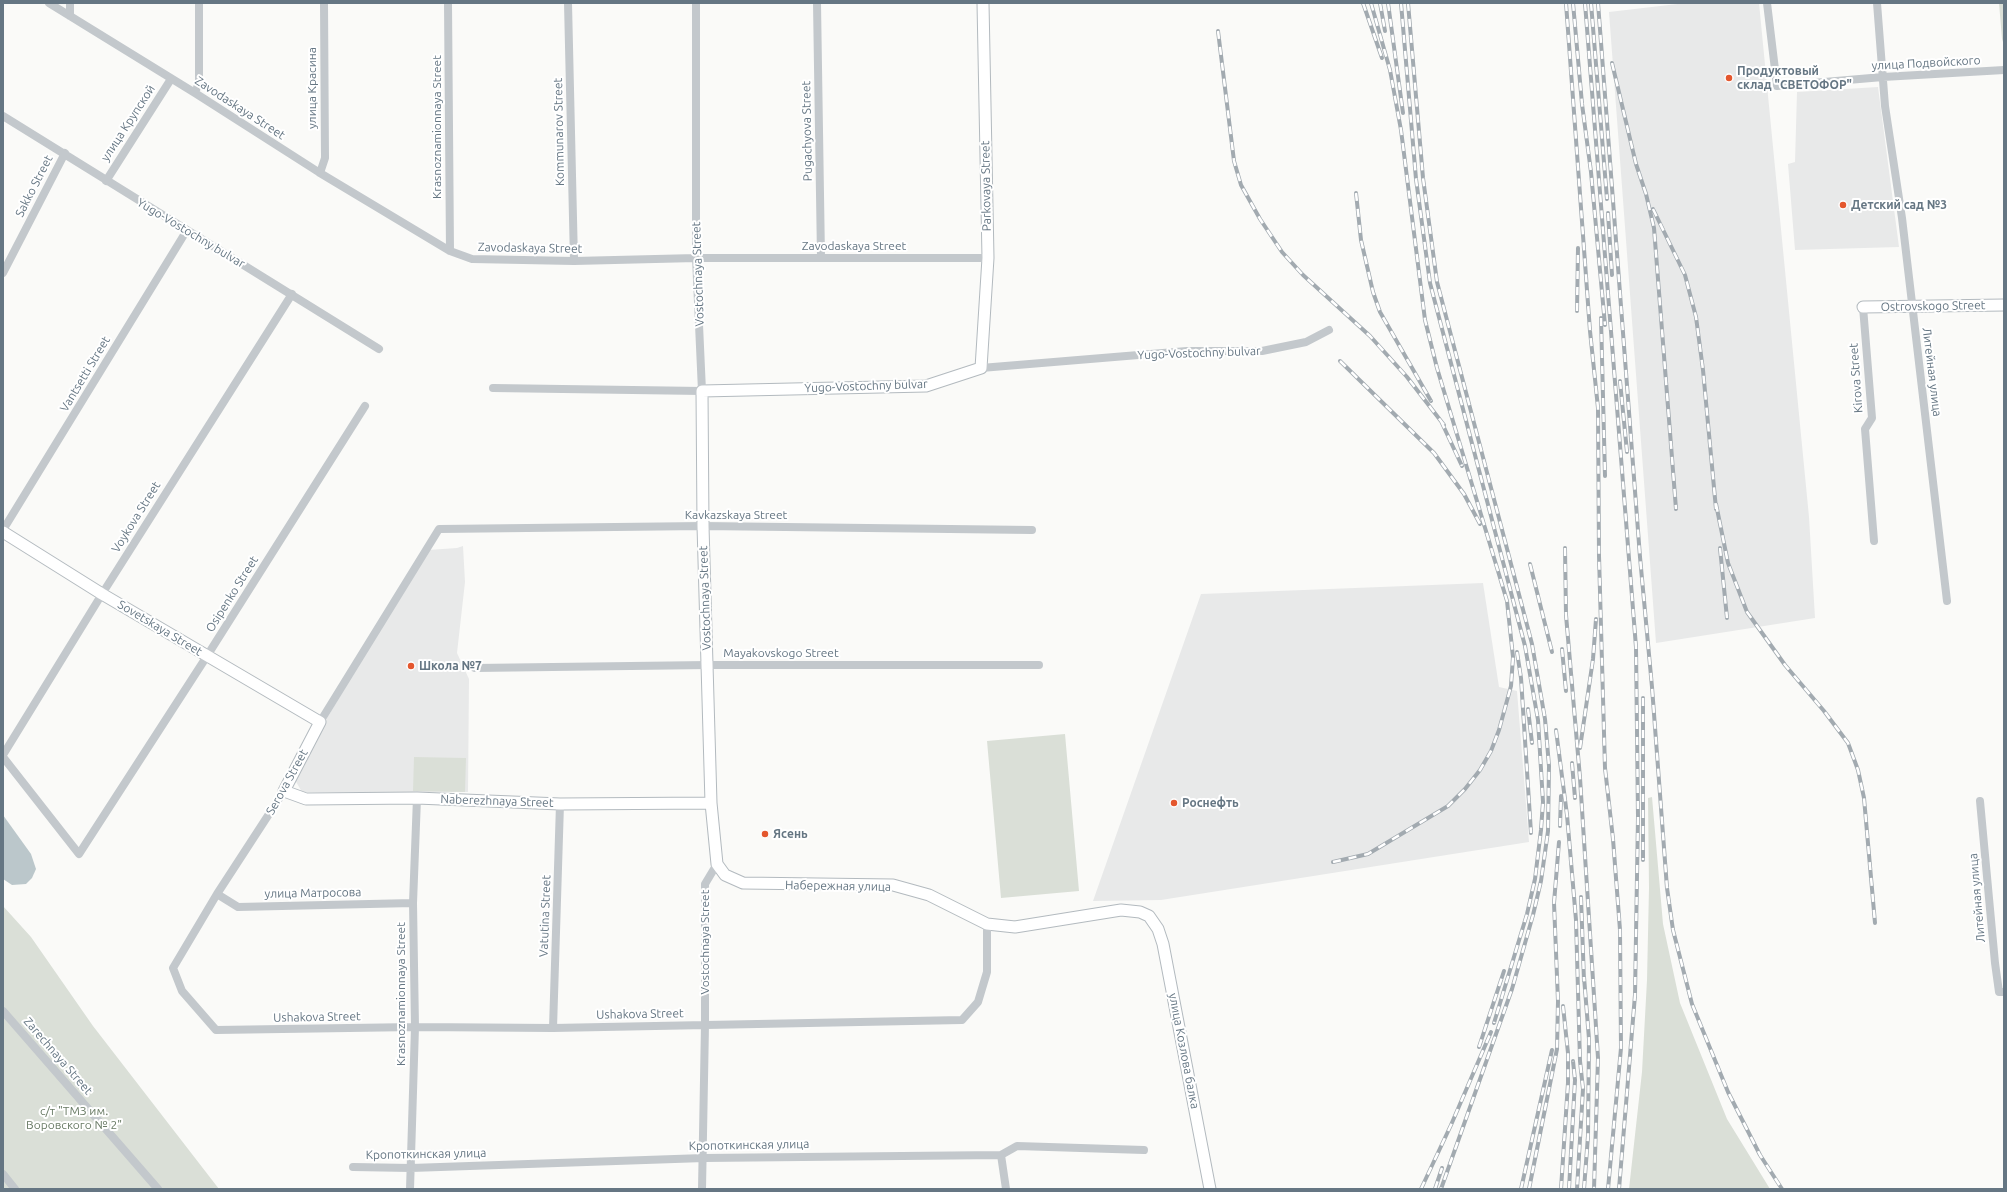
<!DOCTYPE html>
<meta charset="utf-8">
<style>
body{margin:0}
#map{position:relative;width:2007px;height:1192px;overflow:hidden;background:#fafaf8;font-family:Ubuntu,sans-serif}
canvas{display:block}
.frame{position:absolute;inset:0;border:4px solid #657683;pointer-events:none}
</style>
<div id="map">
<canvas width="2007" height="1192"></canvas>
<div class="frame"></div>
</div>
<script>
const context = document.querySelector('canvas').getContext('2d');
context.lineJoin = 'round';
function fillPath(path, color) { context.fillStyle = color; context.fill(path, 'evenodd'); }
const toPath = rows => new Path2D(rows.map(r => 'M' + r).join(''));
function stroke(path, color, width, dash) { context.strokeStyle = color; context.lineWidth = width; context.lineCap = dash ? 'butt' : 'round'; context.setLineDash(dash || []); context.stroke(path); }
function drawText(font, color, halo, rows, align = 'center') {
  context.font = font + ' Ubuntu,sans-serif'; context.lineWidth = 4; context.setLineDash([]); context.textBaseline = 'middle'; context.strokeStyle = halo; context.fillStyle = color; for (const [text, x, y, turn = 0] of rows) {
    context.save(); context.translate(x, y); context.rotate((+turn || 0) * Math.PI / 180); context.textAlign = isNaN(turn) ? turn : align; if (halo) context.strokeText(text, 0, 0); context.fillText(text, 0, 0); context.restore();
  }
}
const built = toPath([
 [1686,3,1759,3,1809,517,1815,618,1656,643,1609,12],
 [1878,87,1899,247,1795,250,1788,164,1795,162,1797,92],
 [463,546,465,582,457,653,469,679,468,792,302,792,295,780,327,718,428,550,457,548],
 [1483,583,1499,687,1517,691,1529,842,1161,900,1093,901,1201,594]
]);
const green = toPath([
 [1999,3,2004,3,2004,45,2002,39],
 [1065,734,1079,891,1001,898,987,741],
 [414,757,466,758,465,792,413,791],
 [1652,797,1663,924,1680,1003,1727,1119,1770,1189,1629,1189,1642,1072,1647,980,1649,888,1648,798],
 [3,906,31,937,93,1026,219,1189,3,1189]
]);
const water = toPath([
 [3,815,31,854,36,869,32,878,26,884,12,885,3,879]
]);
const street = toPath([
 [49,3,195,93,320,173,450,251,472,259,574,261,696,258,988,258],
 [448,3,450,251],
 [568,3,574,261],
 [817,3,821,258],
 [1767,3,1777,86,1883,77,2004,70],
 [1877,3,1885,106,1902,218,1947,601],
 [70,16,70,3],
 [195,93,199,82,199,3],
 [3,116,379,349],
 [320,173,325,158,324,3],
 [106,181,171,79],
 [3,273,65,153],
 [1863,307,1872,418,1865,429,1874,541],
 [981,368,1187,351,1262,351,1306,342,1329,330],
 [493,388,702,391,696,258,696,3],
 [3,530,187,230],
 [475,668,708,665,1039,665],
 [320,722,439,529,703,526,1032,530],
 [3,755,102,594,292,294],
 [3,757,79,854,207,656,365,406],
 [284,791,217,894,173,968,182,991,216,1030,415,1027,553,1028,962,1020,978,1002,987,972,987,924],
 [1980,801,1995,963,1999,992,2004,992],
 [217,894,238,907,413,903],
 [3,1011,158,1189],
 [553,1028,560,804],
 [1001,1155,1006,1189],
 [353,1167,411,1168,704,1158,1001,1155,1017,1146,1144,1150],
 [3,1174,15,1189],
 [410,1189,415,1027,413,903,417,798],
 [702,1189,705,1025,705,884,717,864]
]);
const secondary = toPath([
 [983,3,988,258,981,368,926,386,702,391,703,526,711,803,717,864,725,875,743,883,893,885,929,895,987,924,1015,927,1121,910,1140,912,1149,916,1158,929,1163,944,1210,1189],
 [1863,307,2004,305],
 [3,532,102,594,320,722,284,791,306,799,417,798,560,804,711,803]
]);
const rail = toPath([
 [1363,3,1382,58],
 [1380,3,1385,31],
 [1388,3,1403,113],
 [1401,3,1416,179,1430,283,1525,646,1538,720,1543,802,1541,830,1535,879,1527,914,1494,1023],
 [1408,3,1423,178,1437,282,1532,644,1545,719,1549,766,1548,831,1541,881,1533,915,1512,989,1441,1189],
 [1566,3,1590,331,1598,408,1599,556,1605,768,1613,839,1620,930,1621,1048,1608,1189],
 [1573,3,1582,104,1591,172,1605,325],
 [1585,3,1636,647,1638,817,1635,995,1619,1189],
 [1591,3,1607,199],
 [1598,3,1640,557,1652,687,1667,888,1673,930,1692,1004,1728,1092,1760,1155,1782,1189],
 [1218,31,1234,161,1241,185,1260,219,1282,252,1303,275,1370,336,1407,377,1444,425],
 [1612,63,1636,164,1646,194,1654,228,1676,509],
 [1356,193,1361,240,1373,292,1380,312,1431,401],
 [1653,209,1685,275,1696,317,1703,370,1716,509],
 [1608,213,1612,275],
 [1577,311,1578,248],
 [1601,318,1605,476],
 [1340,361,1434,453,1464,494,1480,524],
 [1620,381,1627,452],
 [1441,421,1462,466],
 [1716,504,1728,563,1747,612,1785,665,1824,711,1848,743,1858,770,1864,798,1875,923],
 [1565,548,1566,615,1580,778,1598,1058,1594,1189],
 [1720,548,1727,618],
 [1530,564,1552,652],
 [1562,649,1566,691],
 [1517,652,1521,678,1531,833],
 [1643,698,1643,860],
 [1528,709,1532,743],
 [1556,730,1567,815,1576,920,1580,1061,1583,1089,1577,1189],
 [1580,748,1593,659,1596,619],
 [1572,763,1575,798],
 [1560,826,1561,796],
 [1333,862,1368,854,1448,806,1465,789,1480,770,1491,751,1499,730,1511,686,1513,657,1507,601,1437,368,1425,320,1401,130,1390,70,1371,3],
 [1581,897,1584,981],
 [1479,1047,1504,971],
 [1421,1189,1451,1125,1491,1032],
 [1435,1189,1442,1168],
 [1521,1189,1552,1050],
 [1529,1189,1557,1049,1558,1001,1554,903,1559,842],
 [1561,1189,1568,1083,1568,1053,1563,1006],
 [1569,1189,1575,1080,1573,1061],
 [1584,1189,1588,1136,1589,1039,1584,977]
]);
const markers = [
 [1729,78,4,"#e4572e"],
 [1843,205,4,"#e4572e"],
 [411,666,4,"#e4572e"],
 [1174,803,4,"#e4572e"],
 [765,834,4,"#e4572e"]
];
const streetNames = [
 ["улица Подвойского",1926,63,-3],
 ["улица Красина",312,88,-90],
 ["Zavodaskaya Street",240,108,33],
 ["улица Крупской",128,123,-57],
 ["Krasnoznamionnaya Street",437,127,-90],
 ["Pugachyova Street",807,131,-91],
 ["Kommunarov Street",559,132,-91],
 ["Sakko Street",34,186,-63],
 ["Parkovaya Street",986,186,-91],
 ["Yugo-Vostochny bulvar",191,233,31],
 ["Zavodaskaya Street",854,246],
 ["Zavodaskaya Street",530,248,1],
 ["Vostochnaya Street",698,274,-92],
 ["Ostrovskogo Street",1933,306,-1],
 ["Yugo-Vostochny bulvar",1199,353,-2],
 ["Литейная улица",1932,372,83],
 ["Vantsetti Street",85,374,-59],
 ["Kirova Street",1856,378,-94],
 ["Yugo-Vostochny bulvar",866,386,-2],
 ["Kavkazskaya Street",736,515],
 ["Voykova Street",136,517,-58],
 ["Osipenko Street",232,594,-58],
 ["Vostochnaya Street",705,598,-92],
 ["Sovetskaya Street",160,628,31],
 ["Mayakovskogo Street",781,653],
 ["Serova Street",287,782,-61],
 ["Naberezhnaya Street",497,801,2],
 ["Набережная улица",838,886,1],
 ["улица Матросова",313,893,-1],
 ["Литейная улица",1977,898,-95],
 ["Vatutina Street",545,916,-88],
 ["Vostochnaya Street",705,942,-90],
 ["Krasnoznamionnaya Street",401,994,-90],
 ["Ushakova Street",640,1014,-1],
 ["Ushakova Street",317,1017,-1],
 ["улица Козлова балка",1184,1051,79],
 ["Zarechnaya Street",58,1056,49],
 ["Кропоткинская улица",749,1145,-1],
 ["Кропоткинская улица",426,1154,-1]
];
const poiNames = [
 ["Продуктовый",1737,71],
 ["склад \"СВЕТОФОР\"",1737,85],
 ["Детский сад №3",1851,205],
 ["Школа №7",419,666],
 ["Роснефть",1182,803],
 ["Ясень",773,834]
];
const parkNames = [
 ["с/т \"ТМЗ им.",74,1111],
 ["Воровского № 2\"",74,1125]
];
fillPath(built, '#e8e9e9');
fillPath(green, '#dadfd7');
fillPath(water, '#bbc7cb');
stroke(secondary, '#b3babf', 13);
stroke(street, '#c3c8cc', 8);
stroke(secondary, '#fff', 11);
stroke(rail, '#a2aab0', 4);
stroke(rail, '#fff', 2.5, [8]);
for (const [x, y, r, color] of markers) { const dot = new Path2D(); dot.arc(x, y, r, 0, 2 * Math.PI); context.fillStyle = color; context.fill(dot); stroke(dot, '#fff', 1.5); }
drawText('12px', '#657683', '#fff', streetNames);
drawText('bold 12px', '#657683', '#fff', poiNames, 'left');
drawText('12px', '#687a64', '#fff', parkNames);
</script>
